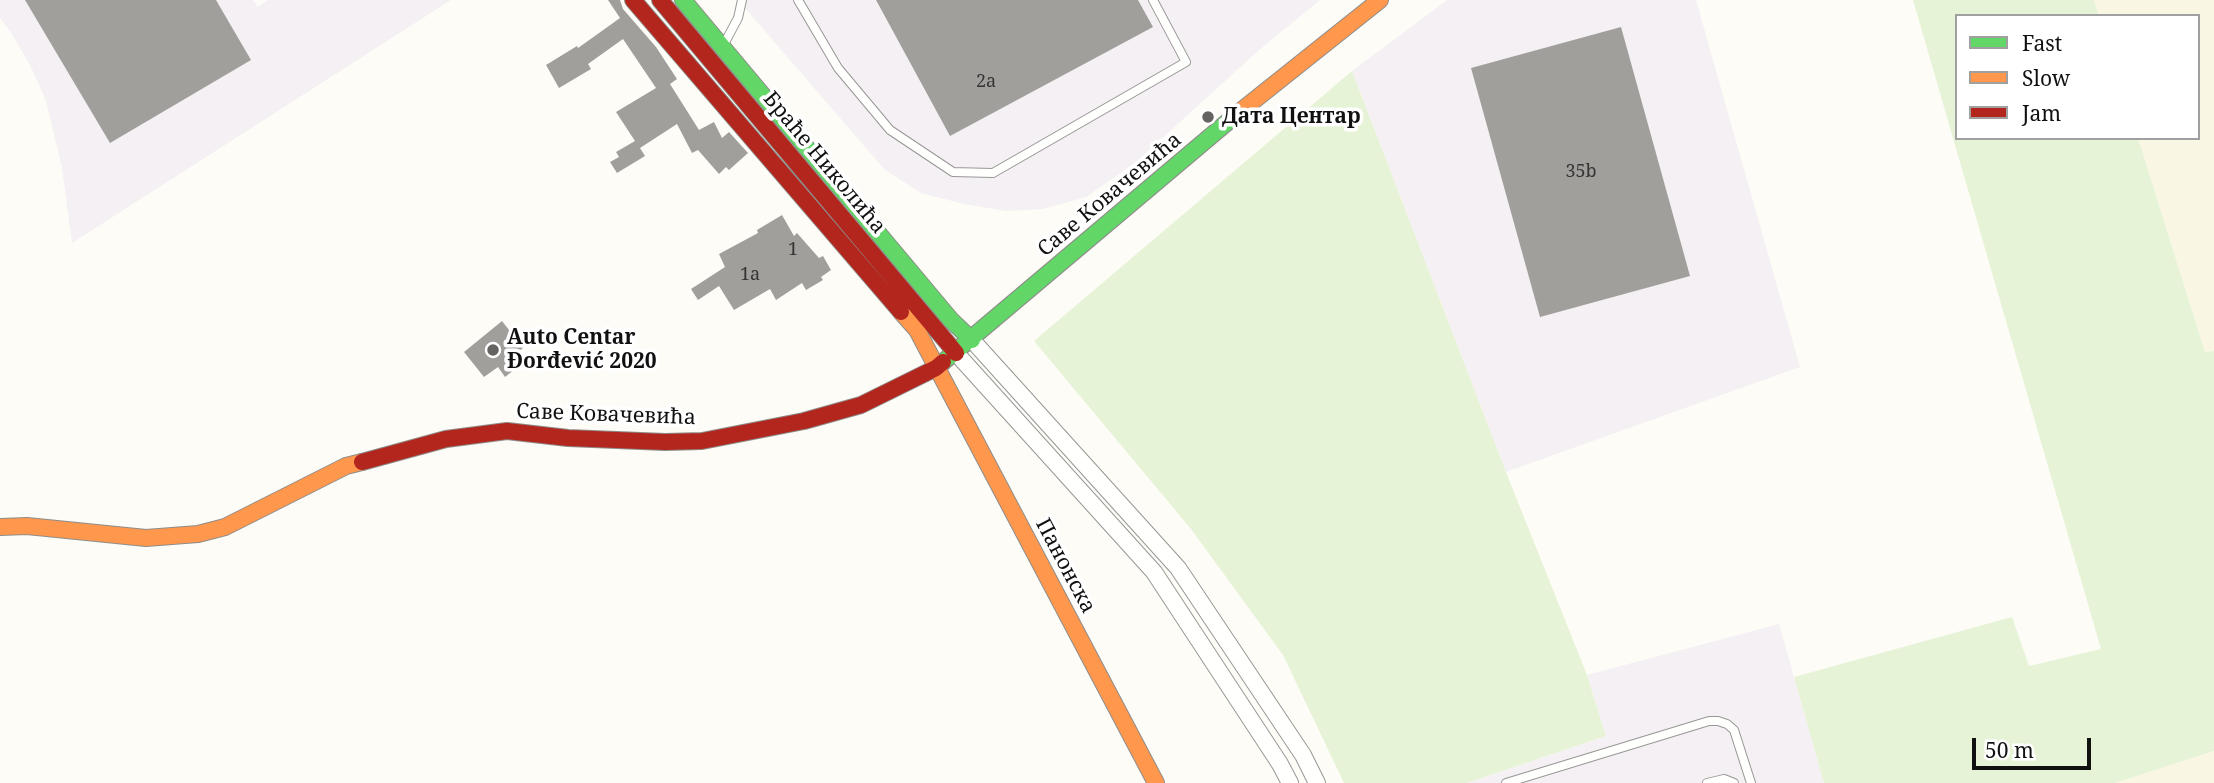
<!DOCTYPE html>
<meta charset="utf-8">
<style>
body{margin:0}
#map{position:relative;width:2214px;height:783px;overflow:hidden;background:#fdfcf7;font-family:"Noto Serif",serif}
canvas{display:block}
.legend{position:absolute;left:1955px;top:14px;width:245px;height:126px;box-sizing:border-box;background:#fff;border:2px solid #a0a0a0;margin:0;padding:9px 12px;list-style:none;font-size:21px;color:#111}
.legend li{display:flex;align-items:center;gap:14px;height:35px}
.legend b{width:35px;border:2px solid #a0a0a0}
.scale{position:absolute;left:1972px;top:738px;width:119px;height:32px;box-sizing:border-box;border:4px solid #111;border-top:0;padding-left:9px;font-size:21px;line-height:24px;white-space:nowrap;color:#111;-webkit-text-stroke:5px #fff;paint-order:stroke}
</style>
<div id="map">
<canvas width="2214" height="783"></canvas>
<ul class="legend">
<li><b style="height:9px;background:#63d668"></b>Fast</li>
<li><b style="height:9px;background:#ff974d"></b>Slow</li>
<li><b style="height:9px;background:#b3261e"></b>Jam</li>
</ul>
<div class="scale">50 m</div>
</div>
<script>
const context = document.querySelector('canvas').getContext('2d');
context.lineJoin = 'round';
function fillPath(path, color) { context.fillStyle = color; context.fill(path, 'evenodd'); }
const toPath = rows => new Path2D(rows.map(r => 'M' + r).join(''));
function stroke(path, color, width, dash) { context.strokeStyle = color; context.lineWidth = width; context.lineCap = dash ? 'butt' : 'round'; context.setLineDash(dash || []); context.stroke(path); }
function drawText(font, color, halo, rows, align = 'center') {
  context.font = font + ' "Noto Serif",serif'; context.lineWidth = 7; context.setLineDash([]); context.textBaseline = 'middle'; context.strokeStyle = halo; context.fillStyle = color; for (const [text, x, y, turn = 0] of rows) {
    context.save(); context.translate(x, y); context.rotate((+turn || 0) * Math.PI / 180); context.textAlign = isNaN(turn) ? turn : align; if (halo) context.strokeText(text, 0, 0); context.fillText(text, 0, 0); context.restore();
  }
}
const industrial = toPath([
 [0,0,253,0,258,7,268,0,451,0,72,243,62,168,46,101,31,67,12,34,0,18],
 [738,0,1320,0,1258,51,1136,162,1086,197,1043,209,1006,211,964,204,921,193,885,170],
 [1447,0,1696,0,1800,367,1506,472,1352,71],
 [1779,624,1824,783,1468,783,1606,736,1587,675]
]);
const farmland = toPath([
 [2094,0,2214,0,2214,351,2205,352,2138,138,2198,138,2198,16,2099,16],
 [2214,751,2214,783,2115,783]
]);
const green = toPath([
 [1913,0,2094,0,2099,16,1957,16,1957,138,2138,138,2205,352,2214,351,2214,751,2115,783,1824,783,1794,677,2012,617,2029,666,2101,649],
 [1352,71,1506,472,1587,675,1606,736,1467,783,1344,783,1283,655,1191,529,1034,341]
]);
const building = toPath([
 [25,0,216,0,251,60,110,143],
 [608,0,620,0,623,9,656,47,677,79,670,84,699,130,714,122,722,138,729,132,748,153,729,170,726,167,719,174,698,150,692,153,677,124,640,148,645,156,617,173,610,162,619,157,616,152,635,141,616,112,656,88,623,39,588,64,591,69,559,88,546,65,577,46,578,48,620,18],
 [876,0,1138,0,1153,27,950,136],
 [1621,27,1690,276,1540,317,1471,68],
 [782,215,794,236,797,233,819,258,823,256,831,270,821,277,823,280,806,290,802,283,776,300,770,289,734,310,719,286,698,300,691,289,725,267,719,254,758,233,757,230],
 [502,321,523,348,511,357,519,366,505,377,498,367,484,377,464,352]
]);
const lane = toPath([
 [798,0,838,68,890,130,953,172,993,173,1186,62,1153,0],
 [723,46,738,18,742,0],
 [1506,783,1709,721,1718,721,1727,724,1734,730,1751,783],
 [1707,783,1724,779,1734,783]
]);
const street = toPath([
 [972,340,1178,568,1303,755,1317,783],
 [956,353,1154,572,1280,764,1290,783]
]);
const fast = toPath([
 [683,0,951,320,972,340],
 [943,362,1237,114]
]);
const slow = toPath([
 [1237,114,1380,0],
 [901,312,917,330,1156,783],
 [0,527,27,526,146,538,198,534,225,527,346,466,362,462]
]);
const jam = toPath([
 [633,0,901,312],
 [660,0,956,353],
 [362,462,446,439,507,431,568,438,665,442,702,441,804,421,861,405,936,368,943,362]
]);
const markers = [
 [1208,117,7,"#646362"],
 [493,350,7,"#646362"]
];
const numberNames = [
 ["2a",986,82],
 ["35b",1581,172],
 ["1",793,250],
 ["1a",750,275]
];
const poiNames = [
 ["Дата Центар",1222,117],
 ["Auto Centar",507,338],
 ["Đorđević 2020",507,362]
];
const streetNames = [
 ["Браће Николића",824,163,50],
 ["Саве Ковачевића",1110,195,-40],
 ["Саве Ковачевића",606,415,2],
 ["Панонска",1065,566,62]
];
fillPath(industrial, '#f5f0f3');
fillPath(farmland, '#f9f7e4');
fillPath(green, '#e7f3d7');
fillPath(building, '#a19f9c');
stroke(lane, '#979795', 10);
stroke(street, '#979795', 18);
stroke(fast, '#8e8d8b', 18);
stroke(slow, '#8e8d8b', 18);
stroke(jam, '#8e8d8b', 18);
stroke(lane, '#fffffe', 8);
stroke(street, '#fffffe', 16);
stroke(fast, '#63d668', 16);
stroke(slow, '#ff974d', 16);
stroke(jam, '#b3261e', 16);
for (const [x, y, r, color] of markers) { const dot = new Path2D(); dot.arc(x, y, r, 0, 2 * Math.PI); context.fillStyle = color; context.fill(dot); stroke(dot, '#fff', 2.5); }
drawText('18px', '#353434', null, numberNames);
drawText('bold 21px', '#111', '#fff', poiNames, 'left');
drawText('21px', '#111', '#fff', streetNames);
</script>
